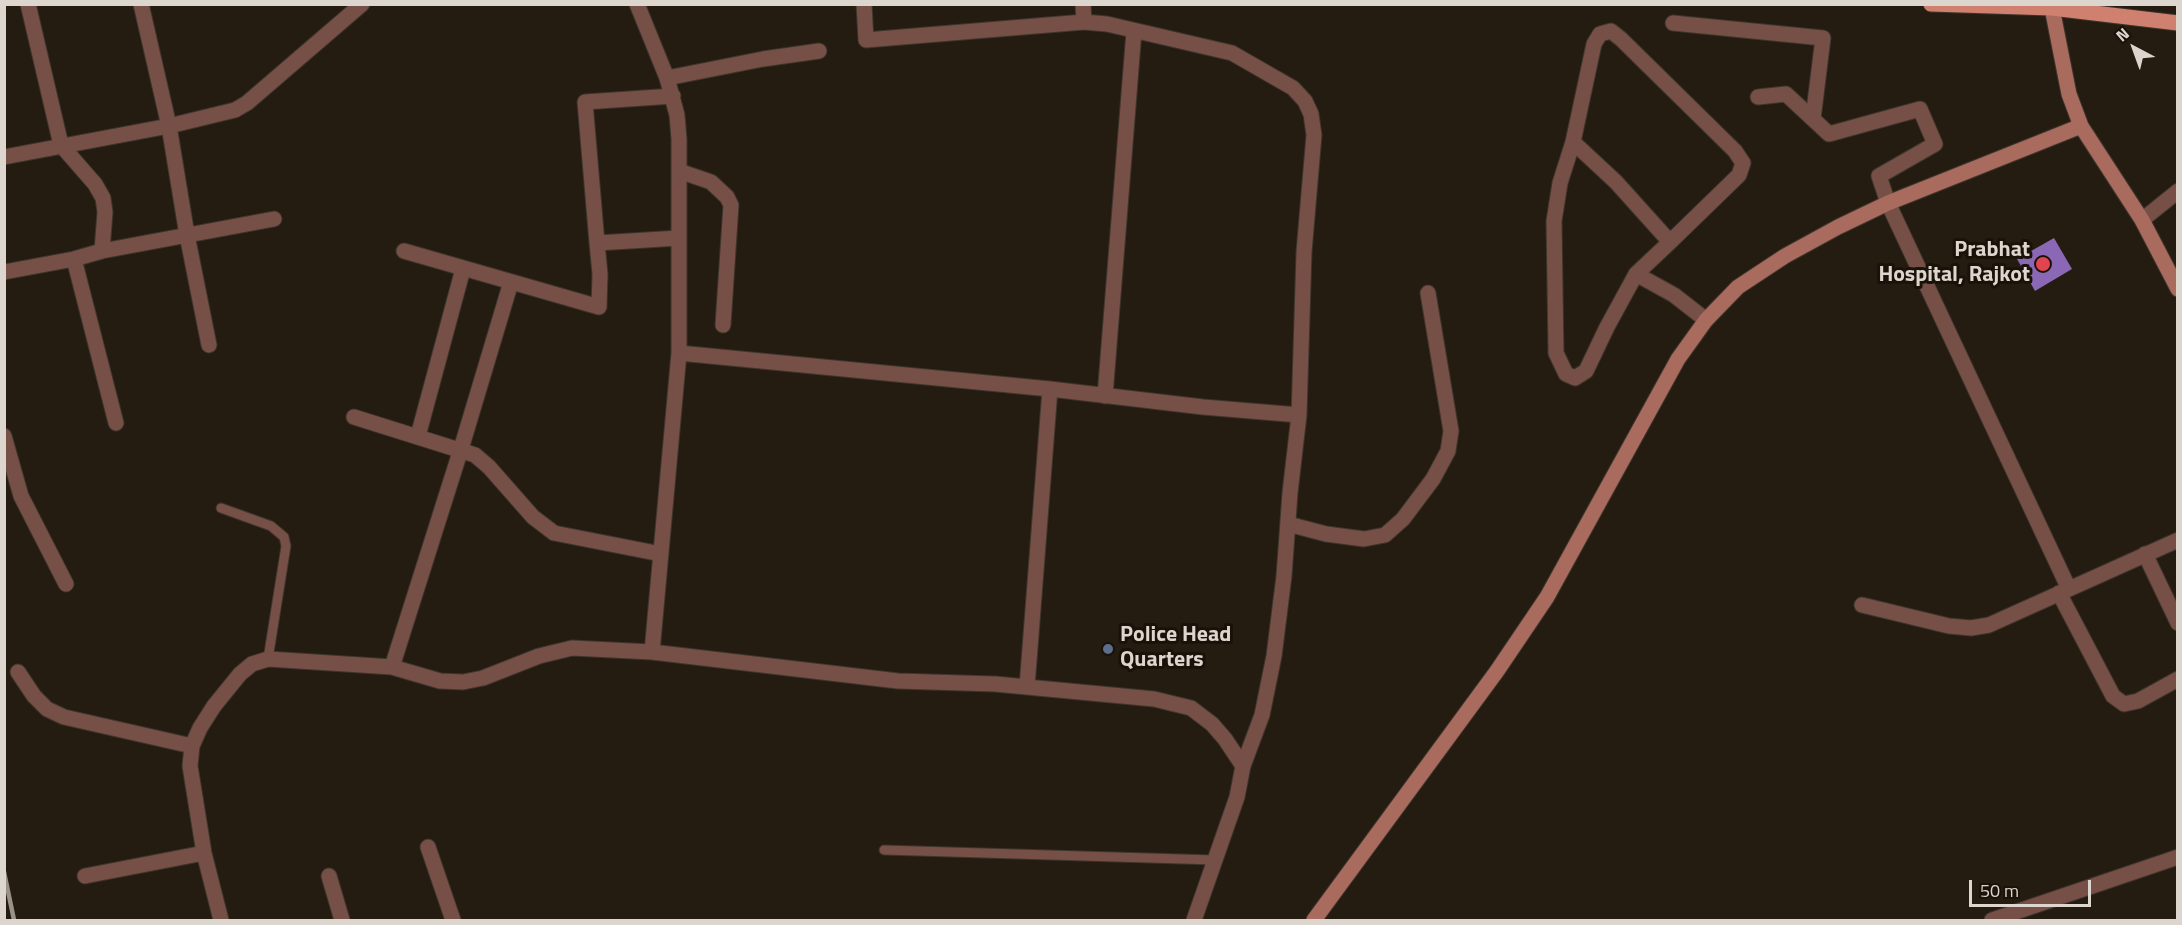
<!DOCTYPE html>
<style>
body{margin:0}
#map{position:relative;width:2182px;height:925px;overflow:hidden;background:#241b11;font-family:"Titillium Web",sans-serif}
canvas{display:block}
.frame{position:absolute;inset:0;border:6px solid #dcd6cf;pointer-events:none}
.north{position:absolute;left:2104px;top:18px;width:60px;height:60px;-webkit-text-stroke:4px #1a1208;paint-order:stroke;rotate:319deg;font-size:16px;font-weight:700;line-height:24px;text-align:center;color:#dcd6cf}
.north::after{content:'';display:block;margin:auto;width:21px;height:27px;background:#dcd6cf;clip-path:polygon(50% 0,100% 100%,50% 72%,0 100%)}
.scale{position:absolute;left:1969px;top:880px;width:122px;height:27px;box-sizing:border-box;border:3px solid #dcd6cf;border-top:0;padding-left:8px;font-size:18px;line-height:21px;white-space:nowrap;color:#dcd6cf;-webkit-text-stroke:4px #1a1208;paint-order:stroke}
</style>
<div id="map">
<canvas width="2182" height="925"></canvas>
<div class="frame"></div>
<div class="north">N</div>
<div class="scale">50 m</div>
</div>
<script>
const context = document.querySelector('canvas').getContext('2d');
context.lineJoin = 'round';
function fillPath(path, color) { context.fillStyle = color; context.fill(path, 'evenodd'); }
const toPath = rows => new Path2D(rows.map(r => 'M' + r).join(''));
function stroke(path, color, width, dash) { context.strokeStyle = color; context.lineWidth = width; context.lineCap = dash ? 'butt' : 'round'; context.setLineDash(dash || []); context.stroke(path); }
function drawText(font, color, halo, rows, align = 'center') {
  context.font = font + ' "Titillium Web",sans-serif'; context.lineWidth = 6; context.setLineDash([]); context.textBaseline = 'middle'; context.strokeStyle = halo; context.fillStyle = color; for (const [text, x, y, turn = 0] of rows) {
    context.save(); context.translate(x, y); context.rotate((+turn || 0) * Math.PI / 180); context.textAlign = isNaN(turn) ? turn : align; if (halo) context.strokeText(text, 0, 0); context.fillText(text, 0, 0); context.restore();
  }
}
const building = toPath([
 [2054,238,2072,269,2035,291,2017,259]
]);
const lane = toPath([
 [221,508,271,526,284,537,286,546,268,659],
 [884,850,1215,860]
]);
const street = toPath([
 [28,4,61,145,95,184,103,198,105,212,102,251],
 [141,4,169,126,187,235,209,345],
 [637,4,667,78,677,115,679,139,679,353,1050,389,1203,407,1299,415,1290,493,1284,576,1274,656,1262,715,1243,766],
 [864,4,866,40,1084,22,1107,24,1232,53,1293,88,1305,101,1311,114,1314,135,1304,252,1299,415],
 [1083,4,1084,22],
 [1673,23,1823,38,1813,119],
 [667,78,763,59,819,51],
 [1758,97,1786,94,1829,134,1920,109,1935,144,1879,176,1888,203,2069,589],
 [1573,142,1616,182,1670,242,1636,274,1607,327,1586,371,1575,378,1566,374,1556,353,1554,221,1560,183,1573,142,1594,44,1600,34,1611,31,1621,39,1735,151,1743,163,1739,175,1670,242],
 [4,157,169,126,235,110,247,103,362,4],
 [679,171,711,182,727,197,731,205,723,325],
 [2142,220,2178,191],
 [597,243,585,102,673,96],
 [404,251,599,307,600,274,597,243,679,238],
 [74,259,116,423],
 [4,272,74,259,102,251,274,219],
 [1636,274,1674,295,1706,320],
 [1105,396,1134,31],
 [354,417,475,455,489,467,533,517,554,533,661,554],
 [4,436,21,496,66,584],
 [418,436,463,269],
 [1288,524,1326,534,1364,539,1385,535,1403,519,1433,479,1448,451,1451,431,1428,293],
 [2145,554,2178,623],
 [2059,593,2113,696,2124,704,2138,701,2178,679],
 [1862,605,1949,626,1971,628,1989,625,2178,540],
 [652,652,679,353],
 [392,667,461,449,511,282],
 [18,672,34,696,47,709,64,717,192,746],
 [1027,687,1050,389],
 [428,847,453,920],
 [85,876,204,853],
 [329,876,342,920],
 [221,920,204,853,190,766,192,746,200,728,214,706,240,674,252,664,268,659,392,667,440,681,463,682,483,678,539,656,572,648,652,652,898,681,995,684,1154,699,1191,708,1212,724,1225,739,1243,766,1237,797,1194,920],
 [1992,920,2178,857]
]);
const secondary = toPath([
 [2052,8,2069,94,2081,126,2142,220,2178,289],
 [1314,920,1497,671,1547,597,1678,359,1706,320,1738,287,1785,256,1838,227,1888,203,2081,126]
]);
const primary = toPath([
 [1931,4,2052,8,2178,23]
]);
const rail = toPath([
 [4,872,14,920]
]);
const markers = [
 [2043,264,8,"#e0444e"],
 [1108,649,6,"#5c6f8a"]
];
const poiNames = [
 ["Prabhat",2030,251],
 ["Hospital, Rajkot",2030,276],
 ["Police Head",1120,636,"left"],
 ["Quarters",1120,661,"left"]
];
fillPath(building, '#8a68b6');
stroke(lane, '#3e352c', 11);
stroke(street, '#3e352c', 17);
stroke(secondary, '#3e352c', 17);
stroke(primary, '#3e352c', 17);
stroke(lane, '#764f46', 9);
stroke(street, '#764f46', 15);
stroke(secondary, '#a86b5d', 15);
stroke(primary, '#d0806f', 15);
stroke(rail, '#99928a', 4.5);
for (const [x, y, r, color] of markers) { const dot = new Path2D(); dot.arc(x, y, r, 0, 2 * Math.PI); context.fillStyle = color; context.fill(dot); stroke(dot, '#1a1208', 2); }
drawText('bold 22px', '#dcd6cf', '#1a1208', poiNames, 'right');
</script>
